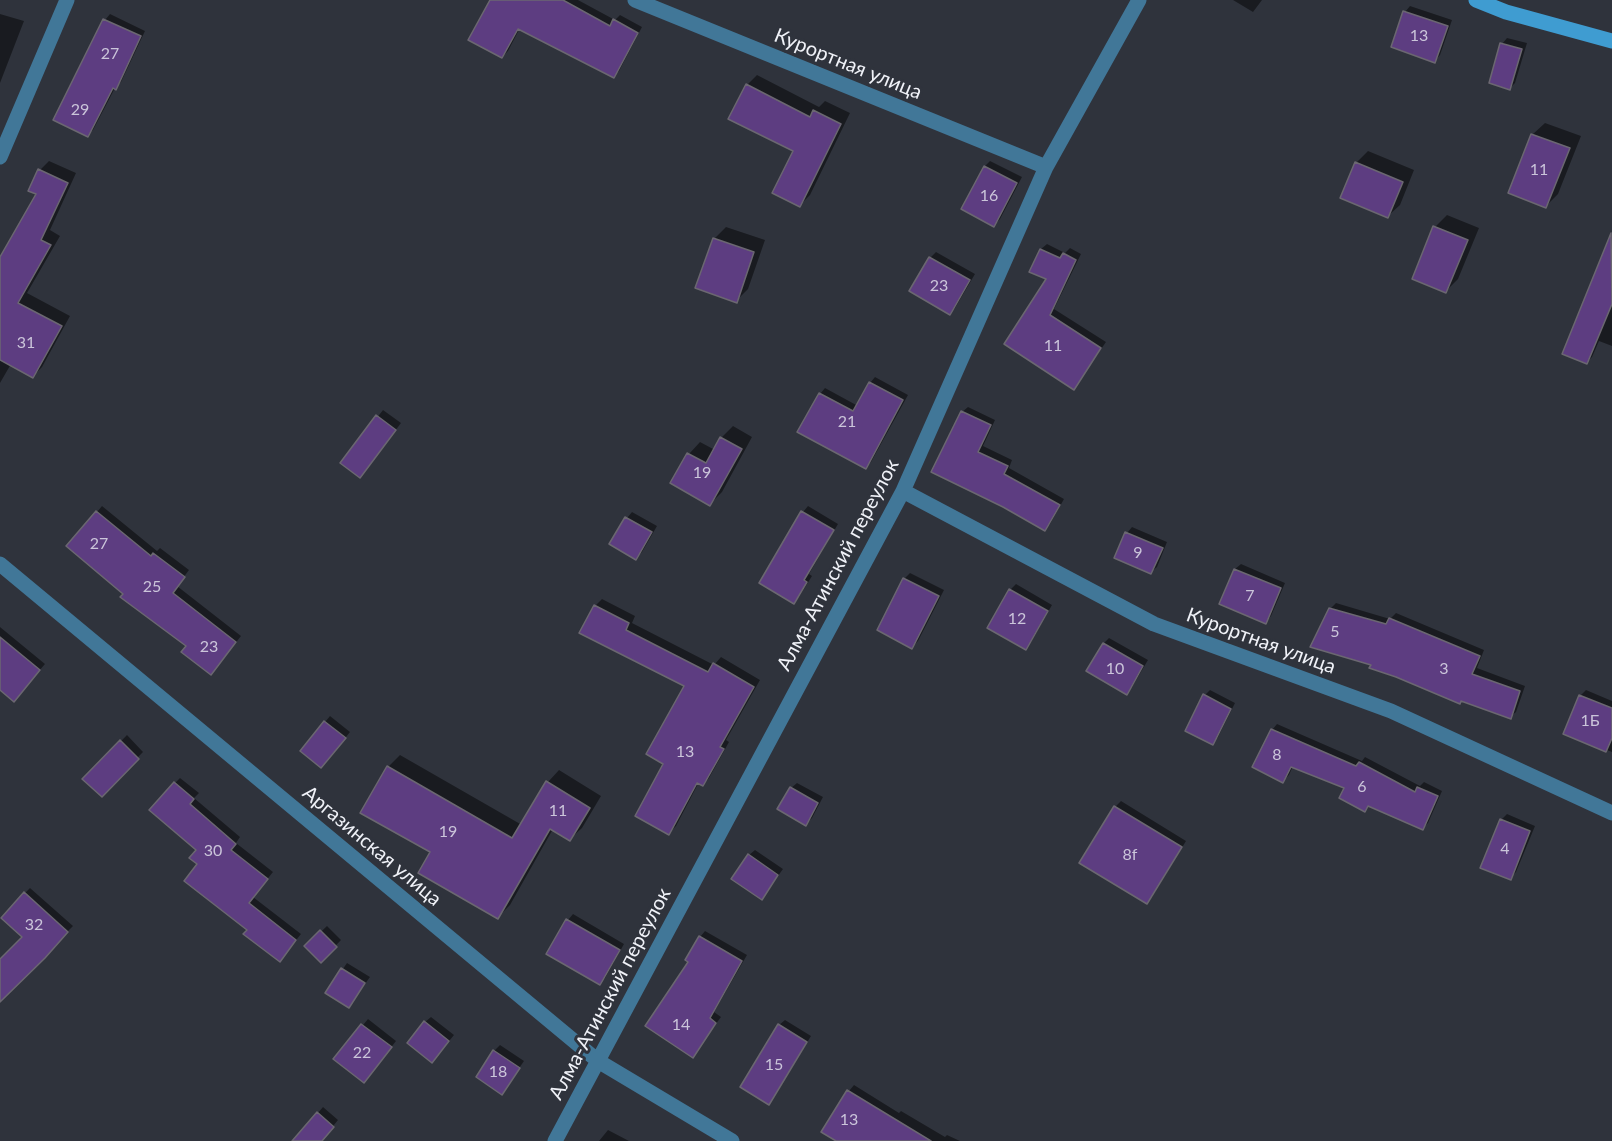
<!DOCTYPE html>
<meta charset="utf-8">
<style>
body{margin:0}
canvas{display:block;background:#2f333c}
</style>
<canvas width="1612" height="1141"></canvas>
<script>
const context = document.querySelector('canvas').getContext('2d');
context.lineJoin = 'round';
function fillPath(path, color) { context.fillStyle = color; context.fill(path, 'evenodd'); }
const toPath = rows => new Path2D(rows.map(r => 'M' + r).join(''));
function stroke(path, color, width, dash) { context.strokeStyle = color; context.lineWidth = width; context.lineCap = dash ? 'butt' : 'round'; context.setLineDash(dash || []); context.stroke(path); }
function drawText(font, color, halo, rows, align = 'center') {
  context.font = font + ' Lato,sans-serif'; context.lineWidth = 6; context.setLineDash([]); context.textBaseline = 'middle'; context.strokeStyle = halo; context.fillStyle = color; for (const [text, x, y, turn = 0] of rows) {
    context.save(); context.translate(x, y); context.rotate((+turn || 0) * Math.PI / 180); context.textAlign = isNaN(turn) ? turn : align; if (halo) context.strokeText(text, 0, 0); context.fillText(text, 0, 0); context.restore();
  }
}
const shadow = toPath([
 [492,0,578,0,615,20,620,15,642,27,619,71,613,76,520,28,508,51,502,57],
 [1233,0,1262,0,1253,12],
 [1410,6,1452,20,1440,55,1435,61,1405,12],
 [0,14,24,21,0,83],
 [110,14,145,31,121,82,115,88,93,130,87,135,55,119,105,20],
 [1507,38,1527,43,1515,83,1510,88,1502,44],
 [757,75,819,107,825,101,850,113,810,195,800,205,795,150,747,85],
 [1545,123,1581,136,1558,194,1546,206,1510,192,1533,134],
 [1368,151,1414,170,1400,205,1388,216,1356,163],
 [49,161,76,173,50,230,60,236,27,293,70,316,42,367,33,376,11,364,0,383,0,261,38,194,40,170],
 [990,161,1022,177,1000,219,994,225,985,166],
 [1447,215,1479,228,1458,279,1446,291,1414,278,1435,227],
 [726,227,765,240,748,289,736,301,714,239],
 [1047,244,1065,253,1070,248,1081,254,1054,309,1106,342,1074,388,1006,344,1048,279,1031,271,1041,249],
 [936,252,975,274,955,308,949,314,911,291,930,258],
 [1604,264,1612,267,1612,346,1599,341,1592,357,1587,362],
 [875,377,908,395,871,462,866,467,820,394,825,388,858,406,870,383],
 [968,407,995,420,983,446,1012,460,1009,468,1064,499,1050,524,1044,529,1003,505,933,471,962,412],
 [383,410,401,423,365,471,342,463],
 [733,426,752,437,722,492,710,504,672,482,689,454,700,442,715,450,721,438],
 [102,506,157,551,160,548,189,570,177,586,241,636,217,667,188,646,125,593,97,512],
 [808,506,838,524,809,574,812,576,799,597,794,602,803,512],
 [632,512,657,526,642,552,636,558,611,544,627,518],
 [1132,527,1167,542,1157,567,1151,572,1127,533],
 [1241,564,1285,583,1271,616,1266,622,1221,603,1235,569],
 [910,573,944,590,918,641,912,647,879,630,905,578],
 [1016,584,1052,605,1031,642,1026,648,1010,590],
 [602,599,635,616,632,623,714,665,721,657,760,680,726,740,729,742,709,778,703,785,699,782,676,826,669,833,665,763,686,685,595,606],
 [1336,603,1390,619,1396,613,1484,650,1477,668,1525,686,1516,712,1510,717,1330,609],
 [0,627,45,664,19,694,0,688],
 [1109,638,1148,660,1132,687,1126,693,1104,643],
 [1210,690,1235,703,1218,737,1213,743,1205,695],
 [1586,690,1612,701,1612,752,1565,734,1580,696],
 [330,716,350,732,327,761,302,750],
 [1277,724,1362,761,1365,757,1420,786,1424,782,1442,791,1428,823,1422,829,1370,805,1365,810,1347,787,1293,766,1289,775,1283,781,1272,730],
 [127,735,143,752,101,795,84,779],
 [400,755,522,825,548,782,559,770,601,796,582,828,570,839,553,829,510,905,498,917,432,852,388,767],
 [180,778,199,793,194,798,240,837,236,843,273,872,253,897,301,934,285,954,249,930,199,864,198,850,175,783],
 [797,783,823,797,812,818,806,824,791,788],
 [1121,801,1186,841,1152,897,1147,903,1081,863,1115,807],
 [1507,814,1535,826,1516,872,1510,878,1501,820],
 [755,850,783,869,762,898,749,855],
 [30,888,73,926,0,1000,0,961,24,937,25,893],
 [573,914,624,944,605,978,599,983,548,953,568,920],
 [327,926,341,940,321,961,306,946],
 [705,931,747,955,714,1012,721,1017,692,1056,690,961,700,937],
 [347,963,370,977,349,1006,327,992],
 [431,1017,454,1035,437,1056,425,1022],
 [368,1019,396,1041,369,1076,335,1059],
 [785,1020,811,1036,774,1097,769,1103,779,1025],
 [500,1045,524,1061,502,1093,494,1051],
 [854,1085,899,1113,901,1111,945,1137,947,1135,960,1141,839,1141,823,1131,849,1091],
 [323,1107,338,1120,321,1141,294,1141],
 [608,1130,629,1141,599,1141]
]);
const building = toPath([
 [490,0,563,0,610,26,613,19,638,33,614,78,518,29,502,58,468,40,490,0],
 [1403,11,1448,26,1435,63,1391,47,1403,11],
 [103,19,141,36,116,90,113,88,88,137,53,120,103,19],
 [1500,43,1522,49,1510,90,1489,83,1500,43],
 [746,84,810,117,813,110,841,124,800,207,772,193,793,151,728,119,746,84],
 [1531,134,1570,148,1546,208,1508,193,1531,134],
 [1355,162,1403,182,1388,218,1340,198,1355,162],
 [984,166,1017,183,994,227,961,209,984,166],
 [38,169,68,183,41,240,51,245,18,303,62,326,33,378,0,360,0,257,36,194,28,191,38,169],
 [1433,226,1468,240,1446,293,1412,279,1433,226],
 [1611,233,1612,304,1587,364,1562,354,1611,233],
 [713,238,754,252,737,303,695,288,713,238],
 [1040,249,1060,258,1063,253,1076,260,1050,315,1101,348,1074,390,1004,344,1046,279,1029,272,1040,249],
 [929,257,970,280,950,315,909,291,929,257],
 [869,382,903,400,866,469,797,432,819,393,853,411,869,382],
 [961,411,991,425,978,452,1008,466,1004,474,1060,505,1045,531,1003,507,931,472,961,411],
 [376,415,396,430,360,478,340,463,376,415],
 [720,437,742,449,710,506,670,483,687,453,706,463,720,437],
 [96,511,151,556,153,553,185,577,173,593,236,642,211,675,181,652,186,646,120,597,123,594,66,546,96,511],
 [801,511,834,530,804,580,807,582,794,604,759,583,801,511],
 [625,517,652,532,636,560,609,544,625,517],
 [1125,532,1163,548,1151,574,1114,558,1125,532],
 [1234,569,1281,588,1266,624,1219,604,1234,569],
 [903,578,939,596,912,649,877,630,903,578],
 [1009,589,1048,611,1026,650,987,628,1009,589],
 [594,605,629,623,626,630,708,672,713,663,754,687,720,747,724,749,703,786,697,783,669,835,635,816,663,764,646,754,684,686,579,633,594,605],
 [1329,608,1386,624,1389,618,1480,656,1472,674,1520,691,1511,719,1461,701,1460,704,1396,677,1369,668,1371,665,1310,647,1329,608],
 [0,637,40,670,14,702,0,690,0,637],
 [1103,643,1143,666,1127,695,1086,671,1103,643],
 [1203,694,1231,709,1213,745,1185,731,1203,694],
 [1579,695,1612,708,1612,738,1606,752,1563,734,1579,695],
 [324,721,346,738,321,768,300,751,324,721],
 [1271,729,1356,766,1359,762,1415,792,1417,787,1438,796,1423,830,1368,806,1365,812,1339,798,1344,788,1291,767,1283,783,1252,767,1271,729],
 [120,740,139,759,102,797,82,779,120,740],
 [387,766,512,838,546,781,590,808,570,841,550,829,498,919,418,873,430,852,360,813,387,766],
 [174,782,194,799,190,804,236,844,231,850,268,879,249,903,296,940,280,962,243,934,247,930,184,881,197,864,189,858,196,850,149,810,174,782],
 [790,787,818,803,806,826,777,809,790,787],
 [1114,806,1182,847,1147,904,1079,863,1114,806],
 [1500,819,1530,831,1511,880,1480,868,1500,819],
 [748,854,778,875,762,900,731,879,748,854],
 [24,892,68,932,45,958,0,1002,0,959,22,937,1,918,24,892],
 [566,919,620,950,600,985,546,954,566,919],
 [320,930,337,947,321,963,304,946,320,930],
 [699,936,742,961,710,1018,716,1023,693,1058,645,1026,688,962,685,960,699,936],
 [341,968,365,983,349,1008,325,993,341,968],
 [424,1021,449,1041,432,1063,407,1043,424,1021],
 [361,1024,392,1047,364,1083,333,1059,361,1024],
 [778,1024,807,1042,769,1105,740,1087,778,1024],
 [493,1050,520,1068,502,1095,476,1077,493,1050],
 [847,1090,931,1141,836,1141,821,1132,847,1090],
 [317,1112,334,1127,322,1141,292,1141,317,1112]
]);
const street = toPath([
 [635,0,1046,167],
 [0,157,67,0],
 [903,491,1154,624,1391,711,1612,813],
 [0,564,598,1061,732,1141],
 [555,1141,903,491,1046,167,1139,0]
]);
const secondary = toPath([
 [1476,0,1506,12,1612,41]
]);
const numberNames = [
 ["13",1419,36],
 ["27",110,54],
 ["29",80,110],
 ["11",1539,170],
 ["16",989,196],
 ["23",939,286],
 ["31",26,343],
 ["11",1053,346],
 ["21",847,422],
 ["19",702,473],
 ["27",99,544],
 ["9",1138,553],
 ["25",152,587],
 ["7",1250,596],
 ["12",1017,619],
 ["5",1335,632],
 ["23",209,647],
 ["10",1115,669],
 ["3",1444,669],
 ["1Б",1590,721],
 ["13",685,752],
 ["8",1277,755],
 ["6",1362,787],
 ["11",558,811],
 ["19",448,832],
 ["4",1505,849],
 ["30",213,851],
 ["8f",1130,855],
 ["32",34,925],
 ["14",681,1025],
 ["22",362,1053],
 ["15",774,1065],
 ["18",498,1072],
 ["13",849,1120]
];
const streetNames = [
 ["Курортная улица",848,64,22],
 ["Алма-Атинский переулок",838,565,-62],
 ["Курортная улица",1261,641,20],
 ["Аргазинская улица",372,846,40],
 ["Алма-Атинский переулок",610,994,-62]
];
fillPath(shadow, '#0007');
fillPath(building, '#5d3d81');
stroke(building, '#6b6771', 1.5);
stroke(street, '#417798', 15);
stroke(secondary, '#3f9cd1', 15);
drawText('16px', '#cbc5da', null, numberNames);
drawText('20px', '#f0f2f8', '#2f333c', streetNames);
</script>
